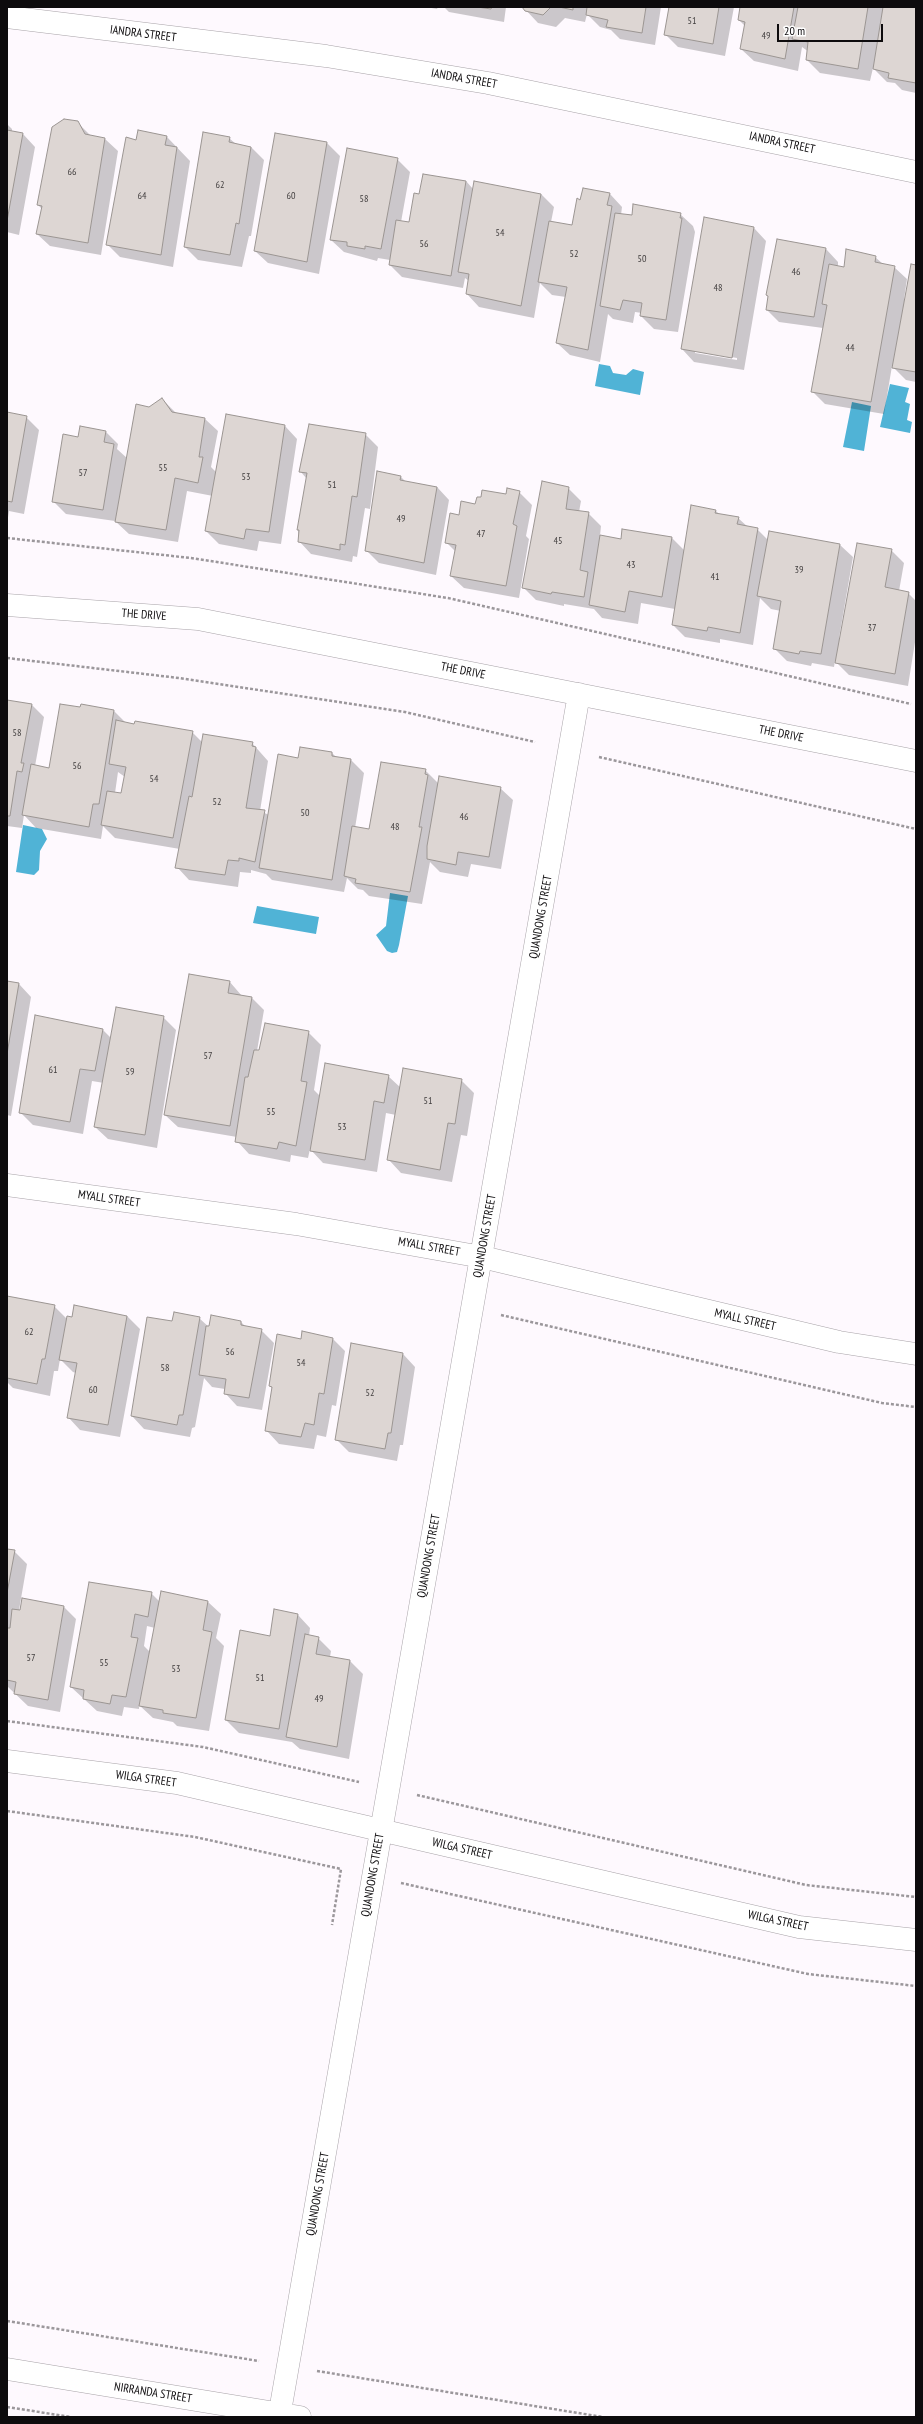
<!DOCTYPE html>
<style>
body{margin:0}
#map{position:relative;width:923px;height:2424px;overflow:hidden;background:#fef9fe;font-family:"PT Sans Narrow",sans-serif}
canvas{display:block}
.frame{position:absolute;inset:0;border:8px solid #0d0b0d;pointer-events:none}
.scale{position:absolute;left:777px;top:24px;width:106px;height:18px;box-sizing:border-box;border:2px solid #0d0b0d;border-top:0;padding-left:5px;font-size:12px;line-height:14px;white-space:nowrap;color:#0d0b0d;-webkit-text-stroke:3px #fff;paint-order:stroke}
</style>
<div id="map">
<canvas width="923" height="2424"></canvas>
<div class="frame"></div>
<div class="scale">20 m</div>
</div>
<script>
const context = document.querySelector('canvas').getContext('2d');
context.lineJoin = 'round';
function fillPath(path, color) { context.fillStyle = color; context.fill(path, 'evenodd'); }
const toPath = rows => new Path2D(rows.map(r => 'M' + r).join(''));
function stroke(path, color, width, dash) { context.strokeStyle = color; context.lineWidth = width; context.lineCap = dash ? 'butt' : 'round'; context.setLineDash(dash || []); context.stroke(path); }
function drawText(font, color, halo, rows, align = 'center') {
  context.font = font + ' "PT Sans Narrow",sans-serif'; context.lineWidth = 3; context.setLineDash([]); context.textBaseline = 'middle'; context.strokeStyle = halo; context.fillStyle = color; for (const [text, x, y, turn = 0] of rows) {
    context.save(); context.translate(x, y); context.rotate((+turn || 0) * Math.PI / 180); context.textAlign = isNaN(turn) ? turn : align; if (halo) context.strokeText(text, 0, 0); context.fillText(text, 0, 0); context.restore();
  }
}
const water = toPath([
 [599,364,610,366,613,373,626,375,633,369,644,372,640,395,595,386],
 [890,384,909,388,905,402,910,404,907,420,912,422,910,433,880,427],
 [852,402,871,406,864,451,843,447],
 [23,825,42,829,47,839,40,851,39,870,34,875,16,872],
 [390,893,408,896,399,945,397,952,392,953,387,951,376,935,386,926],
 [257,906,319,917,316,934,253,923]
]);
const shadow = toPath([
 [426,7,438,7,437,9],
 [444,7,506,7,504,22,449,12],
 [523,7,661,7,655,45,620,39,611,30,600,27,587,14,585,22,565,18,556,27,538,23],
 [669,7,734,7,725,56,678,47,665,34],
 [741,7,916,7,916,93,902,90,895,83,887,82,873,68,870,81,820,73,807,60,809,52,802,47,798,71,754,61,741,49,745,26,739,20],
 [77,122,90,135,105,139,118,151,101,255,50,246,37,234,42,209,38,205],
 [7,124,12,129,12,132,23,134,35,147,19,235,7,232],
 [276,134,327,143,340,156,319,274,268,263,255,251],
 [167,137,190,161,173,267,120,257,107,244,136,141],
 [229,138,237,145,251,147,264,160,251,236,249,236,242,267,198,260,185,247],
 [397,159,410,172,401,222,410,223,420,195,423,175,466,181,473,189,541,194,554,207,551,222,573,227,581,201,610,194,622,207,621,215,632,217,680,214,693,226,695,232,678,332,654,329,641,316,642,313,635,312,633,323,613,319,608,314,600,362,570,355,557,343,566,297,552,295,540,283,534,318,479,307,467,294,469,281,465,278,463,288,402,277,390,265,390,260,378,258,377,261,344,252,331,240],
 [754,228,766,241,744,370,694,362,682,349],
 [695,351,737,358,737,360,695,353],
 [826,249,838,262,838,267,844,268,875,257,883,264,894,267,907,279,904,299,906,299,916,266,916,382,906,380,892,366,884,414,825,404,812,391,823,328,779,322,767,310],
 [162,399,176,413,205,419,218,431,211,467,217,473,285,426,297,439,281,544,259,541,257,551,219,544,206,531,213,496,187,491,178,542,129,534,115,521,66,514,53,501,79,438,106,432,118,444,117,449,128,459,149,408],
 [7,413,26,417,39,430,24,514,9,511,7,524],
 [365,434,378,447,370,509,365,508,357,557,353,556,352,562,311,554,299,541,298,530,307,479,300,471],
 [401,477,406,482,437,487,449,500,436,575,379,563,366,550],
 [568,488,581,501,579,512,588,513,601,526,600,536,622,540,672,538,685,551,715,510,719,514,738,518,748,527,757,529,768,540,840,545,853,557,839,638,841,638,891,550,904,563,899,591,908,593,916,601,916,636,908,686,849,675,835,661,834,667,812,663,811,666,787,661,774,648,781,611,771,609,760,598,753,645,720,639,720,643,685,637,673,625,675,609,641,603,638,624,602,618,594,609,564,604,564,606,536,600,524,588],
 [519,492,532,505,526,536,529,539,519,598,464,588,451,576,456,552,446,542,459,516,476,505],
 [7,701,31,704,44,717,35,766,50,769,114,711,126,723,192,732,202,742,252,743,268,761,260,811,269,815,299,759,332,753,336,757,351,760,364,773,355,828,370,831,425,770,439,784,500,788,513,800,501,869,471,864,468,877,440,872,430,862,422,904,369,896,363,890,358,889,347,878,344,892,272,880,266,874,251,870,251,873,240,872,238,887,189,880,177,867,180,849,115,838,103,826,101,839,36,828,24,815,22,828,7,826],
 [118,772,125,777,122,794,115,793],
 [229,981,242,996,252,998,264,1010,257,1051,308,1032,321,1045,314,1090,320,1096,388,1076,401,1088,461,1080,474,1093,467,1136,461,1135,452,1182,401,1173,389,1160,396,1115,386,1113,377,1172,323,1163,310,1149,308,1158,291,1155,290,1162,249,1154,237,1141,237,1137,178,1127,165,1115],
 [7,982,19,984,31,997,11,1116,7,1115],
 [163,1017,176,1030,157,1148,108,1139,95,1127,104,1083,92,1081,83,1134,33,1125,20,1112,103,1030,112,1039],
 [7,1297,54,1306,67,1319,127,1316,140,1329,120,1437,80,1430,68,1417,76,1373,73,1372,60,1359,58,1371,54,1371,50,1396,13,1388,7,1382],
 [199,1318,210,1328,241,1322,246,1327,261,1330,274,1343,262,1410,237,1406,225,1393,225,1389,212,1387,204,1378,195,1427,192,1428,190,1437,144,1429,132,1416,173,1322],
 [332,1338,345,1351,336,1406,332,1405,326,1437,317,1435,314,1449,279,1444,267,1431,273,1389,270,1386,302,1341],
 [403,1354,415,1367,403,1445,400,1445,397,1461,349,1452,336,1439],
 [7,1550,14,1551,27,1564,19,1610,64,1607,76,1619,60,1712,28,1706,7,1686],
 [90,1583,151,1593,160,1602,162,1592,208,1602,221,1614,216,1638,224,1646,209,1731,177,1726,173,1722,153,1718,139,1705,139,1709,124,1707,122,1716,97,1711,71,1687],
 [147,1626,155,1628,150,1652,144,1646],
 [298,1615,310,1628,309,1636,318,1638,331,1651,330,1657,350,1661,363,1674,349,1759,300,1749,292,1742,239,1733,226,1720,271,1637]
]);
const building = toPath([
 [477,7,492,7,491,9,477,7],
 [522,7,551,7,543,15,525,11,522,7],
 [559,7,573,7,573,10,559,7],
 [587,7,646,7,642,33,606,27,608,20,586,15,587,7],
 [669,7,719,7,713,44,664,35,669,7],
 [740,7,794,7,785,59,740,49,745,22,738,20,740,7],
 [798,7,868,7,858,69,806,60,808,42,792,39,798,7],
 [883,7,916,7,916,83,888,78,889,73,873,69,883,7],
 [64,119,78,121,85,134,105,138,88,243,36,234,42,206,37,205,52,127,64,119],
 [7,130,23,133,7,221,7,130],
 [138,130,167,136,165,145,177,147,161,255,106,245,126,137,136,140,138,130],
 [203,132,230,137,229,142,251,147,239,224,236,223,230,255,184,247,203,132],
 [275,133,327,142,307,262,254,251,275,133],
 [347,148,398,158,381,249,365,246,365,249,347,246,347,242,330,240,347,148],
 [423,174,466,181,451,276,389,265,396,220,409,222,414,193,419,194,423,174],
 [474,181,541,194,521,306,466,294,469,274,458,272,474,181],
 [583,188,610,193,607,205,612,206,588,350,556,343,567,287,538,282,549,221,572,225,577,198,580,200,583,188],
 [633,204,681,213,680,218,682,218,666,320,640,316,642,303,623,300,620,310,600,306,615,213,632,215,633,204],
 [704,217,754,227,732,358,681,349,704,217],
 [777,239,826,248,814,317,766,310,768,296,766,295,777,239],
 [846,249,876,256,875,262,895,266,871,402,811,392,827,305,822,304,829,264,844,267,846,249],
 [911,264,916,265,916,372,892,368,911,264],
 [162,398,172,412,205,418,199,457,203,457,198,483,175,478,166,530,115,522,136,404,149,407,162,398],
 [7,412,27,416,12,502,7,501,7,412],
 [226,414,285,425,269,532,246,529,244,539,205,531,226,414],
 [309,424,366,433,357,497,352,496,345,545,340,544,340,550,298,542,299,530,297,530,307,473,299,472,309,424],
 [80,426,106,431,104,442,114,444,103,510,52,502,63,434,78,437,80,426],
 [377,471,401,476,400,480,437,487,424,563,365,551,377,471],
 [542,481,569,487,566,509,589,512,580,570,588,572,584,597,552,592,551,594,522,588,542,481],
 [507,488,520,491,513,524,517,526,506,586,450,576,456,545,445,543,450,513,459,515,461,501,475,504,477,497,481,497,482,490,506,494,507,488],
 [691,505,716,510,715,513,739,517,737,524,758,528,740,633,708,627,707,631,672,625,691,505],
 [622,529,672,537,662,597,629,591,625,612,589,605,600,535,621,539,622,529],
 [769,531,840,544,821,654,800,651,799,654,773,649,781,601,757,596,769,531],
 [857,543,892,549,885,587,909,592,895,674,835,663,857,543],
 [7,700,32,704,21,763,24,763,22,772,17,771,10,816,7,816,7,700],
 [60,704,80,707,81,704,114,710,99,804,93,804,89,827,22,815,31,764,49,768,60,704],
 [116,720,134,724,135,721,193,731,173,838,101,825,107,791,121,793,126,767,109,764,116,720],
 [203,734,253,742,252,746,256,747,246,808,265,810,255,862,239,858,239,861,228,860,225,875,175,868,189,796,192,797,203,734],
 [300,747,332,752,332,756,351,759,332,880,259,868,278,754,298,758,300,747],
 [381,762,426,769,425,774,428,775,419,827,422,827,410,892,355,883,356,879,344,876,352,826,369,829,381,762],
 [439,776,501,787,489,857,458,852,456,865,427,859,427,846,439,776],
 [189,974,230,981,228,993,252,997,230,1126,164,1115,189,974],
 [7,981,19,983,7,1054,7,981],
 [116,1007,164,1016,145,1135,94,1127,116,1007],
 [35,1015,103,1029,95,1071,80,1069,70,1122,19,1113,35,1015],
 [265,1023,309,1031,301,1081,307,1082,296,1146,279,1142,277,1149,235,1142,245,1077,248,1077,254,1050,259,1050,265,1023],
 [325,1063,389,1075,384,1103,374,1101,365,1160,310,1151,325,1063],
 [403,1068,462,1079,455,1124,448,1123,440,1170,387,1160,403,1068],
 [7,1296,55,1305,45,1359,42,1359,37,1384,7,1378,7,1296],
 [74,1305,127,1316,108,1425,67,1418,77,1363,59,1360,67,1316,72,1317,74,1305],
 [174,1312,200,1317,183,1415,179,1415,177,1425,131,1416,147,1317,172,1321,174,1312],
 [211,1315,241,1321,241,1325,262,1329,249,1398,224,1394,226,1379,199,1375,206,1326,209,1326,211,1315],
 [302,1331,333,1338,324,1394,319,1393,314,1425,305,1423,301,1437,265,1431,272,1387,269,1386,277,1334,301,1339,302,1331],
 [351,1343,403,1353,391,1433,388,1433,385,1449,335,1440,351,1343],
 [7,1549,15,1550,7,1593,7,1549],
 [89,1582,152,1592,148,1617,135,1614,131,1637,138,1638,126,1697,112,1695,110,1704,83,1699,84,1690,70,1687,89,1582],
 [161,1591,208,1601,203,1630,212,1632,196,1718,163,1713,163,1710,139,1706,161,1591],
 [22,1598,64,1606,48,1700,14,1694,16,1682,7,1680,7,1628,10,1628,12,1609,20,1610,22,1598],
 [274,1609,298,1614,279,1729,225,1720,240,1630,270,1636,274,1609],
 [305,1634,319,1637,316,1654,350,1660,337,1747,286,1737,305,1634]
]);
const path = toPath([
 [7,538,191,558,448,598,911,704],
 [7,658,179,678,405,712,535,742],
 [599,757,916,829],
 [501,1315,882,1403,916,1407],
 [7,1721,203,1747,359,1782],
 [417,1795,806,1885,916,1897],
 [7,1811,195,1837,341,1869,332,1925],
 [401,1883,808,1974,916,1986],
 [7,2321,259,2361],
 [317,2371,603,2417],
 [7,2407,71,2417]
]);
const street = toPath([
 [7,17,326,56,488,83,916,172],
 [7,605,198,619,916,761],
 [7,1185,296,1224,482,1257,839,1342,916,1354],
 [7,1761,177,1783,799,1927,916,1940],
 [7,2369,300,2417],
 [279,2417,579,694]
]);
const numberNames = [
 ["51",692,21],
 ["49",766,36],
 ["66",72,172],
 ["62",220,185],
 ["64",142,196],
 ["60",291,196],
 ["58",364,199],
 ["54",500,233],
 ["56",424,244],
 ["52",574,254],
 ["50",642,259],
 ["46",796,272],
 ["48",718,288],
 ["44",850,348],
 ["55",163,468],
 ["57",83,473],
 ["53",246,477],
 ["51",332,485],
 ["49",401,519],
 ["47",481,534],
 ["45",558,541],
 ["43",631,565],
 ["39",799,570],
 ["41",715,577],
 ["37",872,628],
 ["58",17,733],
 ["56",77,766],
 ["54",154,779],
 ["52",217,802],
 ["50",305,813],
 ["46",464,817],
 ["48",395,827],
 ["57",208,1056],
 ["61",53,1070],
 ["59",130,1072],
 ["51",428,1101],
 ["55",271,1112],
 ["53",342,1127],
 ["62",29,1332],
 ["56",230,1352],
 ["54",301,1363],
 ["58",165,1368],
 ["60",93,1390],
 ["52",370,1393],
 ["57",31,1658],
 ["55",104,1663],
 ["53",176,1669],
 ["51",260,1678],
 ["49",319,1699]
];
const streetNames = [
 ["IANDRA STREET",143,34,7],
 ["IANDRA STREET",464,79,10],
 ["IANDRA STREET",782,143,12],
 ["THE DRIVE",144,615,4],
 ["THE DRIVE",463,671,11],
 ["THE DRIVE",781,734,11],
 ["QUANDONG STREET",541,917,-80],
 ["MYALL STREET",109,1199,8],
 ["QUANDONG STREET",485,1236,-80],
 ["MYALL STREET",429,1247,10],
 ["MYALL STREET",745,1320,13],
 ["QUANDONG STREET",429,1556,-80],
 ["WILGA STREET",146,1779,8],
 ["WILGA STREET",462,1849,13],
 ["QUANDONG STREET",373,1875,-80],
 ["WILGA STREET",778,1921,12],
 ["QUANDONG STREET",318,2194,-80],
 ["NIRRANDA STREET",153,2393,9]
];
fillPath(water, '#50b3d6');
fillPath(shadow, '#0003');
fillPath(building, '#ddd6d3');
stroke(building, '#9b9592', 1);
stroke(street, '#a8a3a8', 23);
stroke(path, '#9b979b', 2.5, [3, 2]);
stroke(street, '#fff', 22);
drawText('10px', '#413e3e', null, numberNames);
drawText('12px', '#0d0b0d', '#fff', streetNames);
</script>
